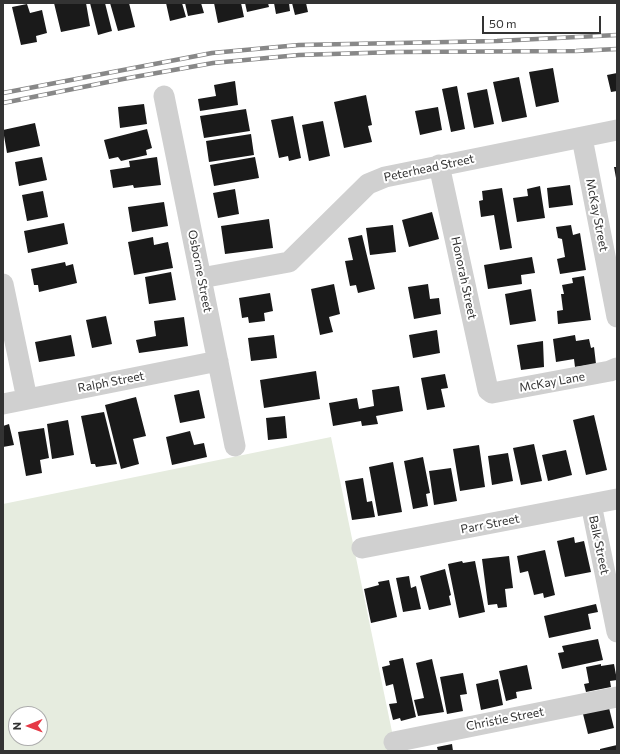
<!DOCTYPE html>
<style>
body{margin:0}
#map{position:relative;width:620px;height:754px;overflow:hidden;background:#fff;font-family:Commissioner,sans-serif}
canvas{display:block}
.frame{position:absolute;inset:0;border:4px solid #333;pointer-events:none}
.north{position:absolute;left:8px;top:706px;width:40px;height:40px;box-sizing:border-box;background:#fff;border:1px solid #adadad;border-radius:50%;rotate:269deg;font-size:11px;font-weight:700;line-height:16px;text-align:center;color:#333}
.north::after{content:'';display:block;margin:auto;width:14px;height:18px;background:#e63946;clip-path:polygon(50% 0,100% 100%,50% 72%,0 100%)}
.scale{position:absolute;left:482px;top:16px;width:119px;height:18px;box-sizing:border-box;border:2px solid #333;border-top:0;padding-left:5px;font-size:12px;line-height:14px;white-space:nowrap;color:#333;-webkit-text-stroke:3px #fff;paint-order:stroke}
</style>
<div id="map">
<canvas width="620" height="754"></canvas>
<div class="frame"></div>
<div class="north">N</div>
<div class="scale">50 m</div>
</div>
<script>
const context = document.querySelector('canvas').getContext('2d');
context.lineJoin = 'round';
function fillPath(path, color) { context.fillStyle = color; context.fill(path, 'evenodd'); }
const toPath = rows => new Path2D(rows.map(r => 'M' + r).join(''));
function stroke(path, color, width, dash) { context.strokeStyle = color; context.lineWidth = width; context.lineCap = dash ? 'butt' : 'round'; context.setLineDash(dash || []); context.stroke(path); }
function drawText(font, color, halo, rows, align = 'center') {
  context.font = font + ' Commissioner,sans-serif'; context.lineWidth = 4; context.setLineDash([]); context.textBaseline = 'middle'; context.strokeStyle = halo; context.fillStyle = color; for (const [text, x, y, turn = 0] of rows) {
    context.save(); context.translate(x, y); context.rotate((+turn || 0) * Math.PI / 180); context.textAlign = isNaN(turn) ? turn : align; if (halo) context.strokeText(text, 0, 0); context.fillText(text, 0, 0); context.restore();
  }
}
const green = toPath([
 [331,437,396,751,3,751,3,504],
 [16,714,40,714,40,738,16,738]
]);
const building = toPath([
 [54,3,86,3,90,26,61,32],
 [90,3,105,3,112,31,98,35],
 [110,3,129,3,135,27,118,31],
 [166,3,182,3,186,17,170,21],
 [185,3,201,3,204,13,188,16],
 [214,3,241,3,244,17,218,23],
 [245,3,268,3,269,7,247,12],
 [274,3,289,3,290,11,276,14],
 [292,3,306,3,308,12,295,15],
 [27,4,30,13,42,10,47,33,36,36,37,42,21,45,12,7],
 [553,68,559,102,536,107,529,72],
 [617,73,617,91,611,92,607,75],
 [519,77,527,117,502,122,493,82],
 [235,81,238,105,200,111,198,99,216,96,214,85],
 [457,86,465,129,451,132,442,89],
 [487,89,494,124,474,128,467,93],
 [366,95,372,125,368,126,372,142,344,148,334,102],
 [144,104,147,124,120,128,118,107],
 [438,107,442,130,420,135,415,111],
 [246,109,250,131,204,138,200,116],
 [293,116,301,158,289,161,288,156,279,158,271,120],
 [323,121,330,156,309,161,302,125],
 [35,123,40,146,7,153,3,130],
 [147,129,152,148,146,150,147,155,121,161,118,157,109,159,104,140],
 [251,134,254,155,209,162,206,141],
 [42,157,47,180,19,186,15,162],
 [157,157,161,185,134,188,133,185,113,188,110,170,130,167,129,161],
 [255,157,259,178,214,186,210,165],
 [614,167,617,167,617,178,616,178],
 [570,185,573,205,549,208,547,188],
 [540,186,545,218,517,222,513,198,528,196,527,189],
 [502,188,512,248,500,250,494,215,481,217,479,201,483,200,482,191],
 [235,189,239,214,218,218,213,193],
 [43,191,48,217,27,221,22,195],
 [164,202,168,226,132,232,128,207],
 [432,212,439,239,409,247,402,220],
 [269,219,273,248,225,254,221,226],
 [64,223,68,244,28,253,24,231],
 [393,225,396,252,370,255,366,228],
 [571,225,573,235,580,233,586,270,560,274,557,259,565,257,562,239,558,238,556,227],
 [362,235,375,289,358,293,356,285,350,286,345,261,353,260,348,238],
 [153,237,154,245,168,242,173,268,134,275,128,242],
 [532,257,535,273,521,275,522,284,488,289,484,265],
 [65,262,66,266,73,264,77,283,39,292,38,285,34,285,31,269],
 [171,272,176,300,149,304,145,277],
 [584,276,591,320,558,324,557,311,563,310,561,294,564,294,562,285,573,283,572,278],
 [334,284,340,314,329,317,333,332,320,335,311,289],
 [428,284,430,299,439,298,441,314,414,319,408,287],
 [531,289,536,321,510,325,505,294],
 [270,293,273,311,264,313,265,321,249,323,248,317,242,318,239,298],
 [106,316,112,344,92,348,86,320],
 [184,317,188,346,139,353,136,340,156,336,154,321],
 [437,330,440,353,413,358,409,335],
 [71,335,75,356,39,362,35,342],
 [274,335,277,358,251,361,248,338],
 [575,335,576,341,589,339,591,348,594,347,596,364,575,367,574,359,556,362,553,339],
 [543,341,544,367,521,370,517,345],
 [316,371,320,399,264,408,260,380],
 [445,374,448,388,441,389,445,407,427,410,421,378],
 [399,386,403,411,376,416,378,424,362,426,361,421,333,426,329,403,357,398,359,409,374,406,372,390],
 [199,390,205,418,180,423,174,395],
 [136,397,146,436,133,439,139,464,121,469,105,405],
 [104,412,117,464,96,467,95,464,91,464,81,416],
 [594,415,607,470,586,475,573,420],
 [285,416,287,438,268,440,266,418],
 [68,420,74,455,52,459,47,424],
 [9,424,14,445,3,447,3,426],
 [44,428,49,458,40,460,42,473,26,476,18,432],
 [190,431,194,445,204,443,207,457,172,465,166,437],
 [534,444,542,481,521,485,513,448],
 [479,445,485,487,460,491,453,449],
 [566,450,572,475,548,481,542,455],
 [508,453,513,481,492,485,488,456],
 [423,457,430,493,426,494,428,506,413,509,404,461],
 [393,462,402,512,378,516,369,467],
 [451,468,457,501,434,505,429,471],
 [363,478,367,502,372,501,375,517,352,520,345,481],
 [574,537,575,543,584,541,591,572,565,577,557,541],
 [545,550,555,595,544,598,543,593,534,595,528,571,520,573,517,556],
 [509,556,513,588,505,589,507,607,498,608,497,604,488,605,482,559],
 [462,561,463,563,475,561,485,612,459,618,448,564],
 [445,569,451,595,449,596,451,605,429,610,420,576],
 [409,576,411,588,416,586,421,609,403,612,396,578],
 [389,580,397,617,371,623,364,589,379,585,378,582],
 [596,604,598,612,588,614,591,629,549,638,544,616],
 [598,639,603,660,562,669,558,653,564,652,562,646],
 [403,658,416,717,401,721,400,718,393,720,389,704,397,703,393,684,386,686,382,667,390,665,389,661],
 [432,659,444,712,418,716,414,700,424,698,416,663],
 [601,664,601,666,614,664,617,680,610,681,611,687,586,692,584,684,589,683,586,667],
 [527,665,532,689,516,692,517,698,506,701,499,671],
 [463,673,467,694,460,695,463,711,447,714,440,677],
 [498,679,503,705,481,710,476,684],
 [609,708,614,728,588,734,583,714],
 [452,744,453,751,438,751,437,747],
 [617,745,617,751,600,751,600,749]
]);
const minor = toPath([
 [164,96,235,446],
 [582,138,617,317],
 [439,165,488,390,492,393,610,371,617,368],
 [201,278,289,262,368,184,385,177,617,130],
 [3,284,27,399],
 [3,404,218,361],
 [591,504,617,632],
 [362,548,617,499],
 [394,742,617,697]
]);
const rail = toPath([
 [3,93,212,53,299,45,497,41,617,35],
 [3,103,123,79,213,63,299,55,398,52,576,51,617,49]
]);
const streetNames = [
 ["Peterhead Street",429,168,-12],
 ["McKay Street",597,215,79],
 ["Osborne Street",200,271,79],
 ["Honorah Street",464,278,78],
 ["Ralph Street",111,382,-11],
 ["McKay Lane",552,382,-10],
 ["Parr Street",490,524,-11],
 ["Balk Street",599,545,78],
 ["Christie Street",505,719,-11]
];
fillPath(green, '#e6ecdf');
fillPath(building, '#1a1a1a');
stroke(minor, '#d0d0d0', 21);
stroke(rail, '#888', 4.5);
stroke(rail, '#fff', 3, [9]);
drawText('12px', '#333', '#fff', streetNames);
</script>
